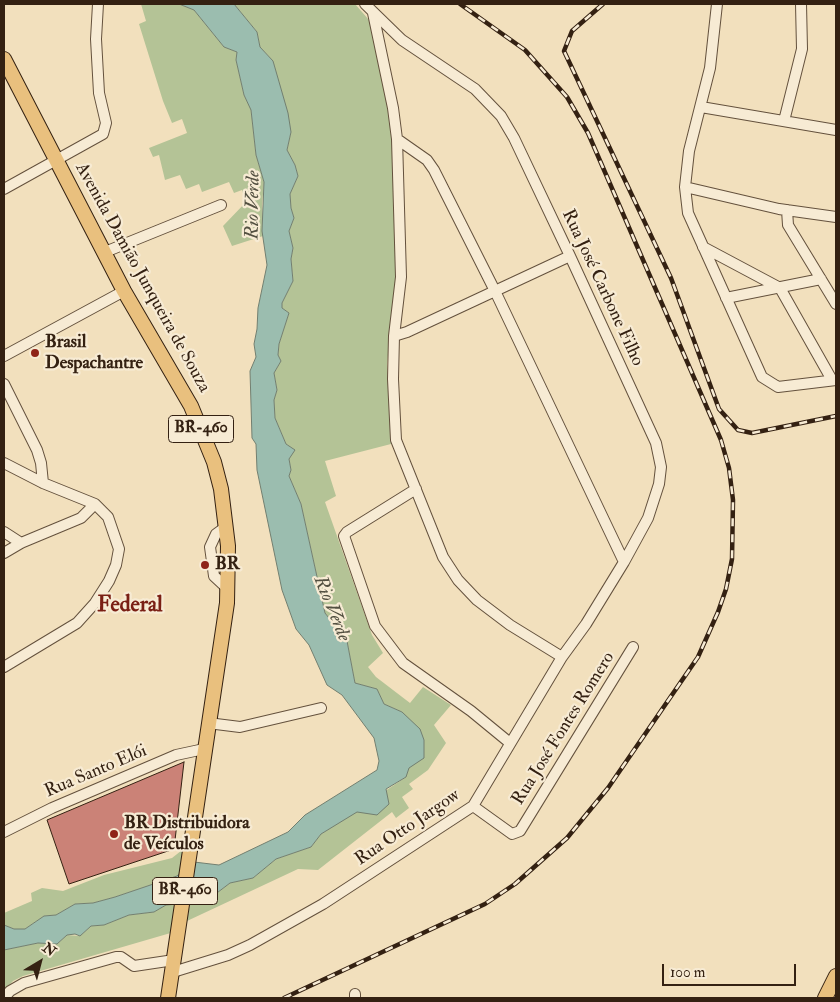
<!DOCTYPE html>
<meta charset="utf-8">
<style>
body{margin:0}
#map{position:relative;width:840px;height:1002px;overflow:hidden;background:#f2e0bd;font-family:"IM FELL Double Pica",serif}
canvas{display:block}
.frame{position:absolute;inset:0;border:5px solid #342112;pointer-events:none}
.north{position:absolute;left:15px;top:937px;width:50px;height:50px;-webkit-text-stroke:4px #f7ebd4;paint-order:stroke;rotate:37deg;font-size:14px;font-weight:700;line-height:20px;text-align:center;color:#342112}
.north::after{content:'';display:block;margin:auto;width:18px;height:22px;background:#342112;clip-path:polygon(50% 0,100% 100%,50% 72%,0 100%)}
.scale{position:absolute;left:662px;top:964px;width:134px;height:22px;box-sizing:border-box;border:2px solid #342112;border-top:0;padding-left:6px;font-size:15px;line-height:18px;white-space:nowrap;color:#342112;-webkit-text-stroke:4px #f7ebd4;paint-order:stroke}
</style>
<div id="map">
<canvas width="840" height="1002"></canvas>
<div class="frame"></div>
<div class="north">N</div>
<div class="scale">100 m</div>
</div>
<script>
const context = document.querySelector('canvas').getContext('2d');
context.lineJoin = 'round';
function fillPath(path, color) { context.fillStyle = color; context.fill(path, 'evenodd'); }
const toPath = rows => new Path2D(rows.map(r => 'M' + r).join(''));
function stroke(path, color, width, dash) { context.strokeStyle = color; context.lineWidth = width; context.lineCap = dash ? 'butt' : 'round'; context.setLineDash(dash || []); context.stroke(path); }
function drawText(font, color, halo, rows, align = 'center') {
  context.font = font + ' "IM FELL Double Pica",serif'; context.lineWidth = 4.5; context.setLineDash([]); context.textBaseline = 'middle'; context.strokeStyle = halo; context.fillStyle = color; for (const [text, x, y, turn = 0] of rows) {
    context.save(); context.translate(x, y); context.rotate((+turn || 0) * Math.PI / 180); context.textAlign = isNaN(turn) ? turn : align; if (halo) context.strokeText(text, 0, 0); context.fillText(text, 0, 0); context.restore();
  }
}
const green = toPath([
 [141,4,179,4,194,10,224,47,237,52,236,60,244,95,251,109,256,155,264,182,262,205,263,236,232,246,223,226,246,202,242,190,234,193,229,182,202,192,199,184,186,189,180,175,165,180,159,155,153,157,149,148,187,133,182,119,172,123,163,101,139,24,146,21],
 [234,4,355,4,369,20,374,35,392,130,397,274,387,364,391,444,325,461,336,496,325,502,372,635,383,653,368,667,376,677,410,703,423,687,451,705,434,725,446,743,428,770,409,784,413,789,402,797,409,808,396,818,392,812,318,870,298,869,187,921,190,904,205,902,230,883,253,878,276,859,311,847,321,834,406,777,402,712,384,704,377,689,355,683,347,641,325,613,301,504,289,476,291,470,289,459,294,450,286,444,275,418,274,400,277,390,274,373,281,361,278,355,279,344,289,313,282,308,282,303,293,281,291,259,293,248,289,231,294,218,291,208,290,194,298,176,295,165,287,150,291,132,273,61,260,47,257,32],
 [186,847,181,873,177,876,115,897,93,903,75,904,56,915,44,916,25,929,14,929,4,925,4,913,32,901,31,893,42,888,63,891,104,875,172,858],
 [166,905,177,905,174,932,23,976,13,981,4,991,4,950,38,943,57,944,67,935,80,936,91,926,104,925,129,915,154,912]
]);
const water = toPath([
 [179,4,234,4,257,32,260,47,273,61,288,113,291,132,287,150,295,165,298,176,290,194,291,208,294,218,289,231,293,248,291,259,293,281,282,303,282,308,289,313,279,344,278,355,281,361,274,373,277,390,274,400,275,418,286,444,295,450,289,459,291,470,289,476,301,504,325,613,347,641,355,683,377,689,384,704,402,712,420,729,424,740,424,758,409,768,406,777,386,789,389,804,377,815,357,812,321,834,311,847,276,859,253,878,230,883,205,902,166,905,154,912,129,915,104,925,91,926,80,936,75,934,67,935,57,944,38,943,4,950,4,925,14,929,25,929,44,916,56,915,75,904,93,903,115,897,177,876,194,862,219,865,288,832,305,815,377,770,379,761,374,738,342,695,327,685,309,645,296,629,282,590,257,470,256,444,252,438,250,371,256,357,254,344,257,329,258,308,267,265,262,231,264,182,256,155,251,110,244,95,236,60,237,52,224,47,194,10,179,4]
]);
const building = toPath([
 [184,762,174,849,69,884,47,820,184,762]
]);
const minor = toPath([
 [717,4,710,68,689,151,685,187,688,213,762,377,778,387,836,380],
 [373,13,393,108,397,139,401,277,394,336,393,379,396,440,443,557,458,580,477,600,510,625,562,657],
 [701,107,836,130],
 [784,121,802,49,801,4],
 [397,139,427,160,434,170,495,291,624,562],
 [685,187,779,209,836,217],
 [4,189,103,134,106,123,99,93,96,39,98,4],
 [787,210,788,225,836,304],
 [703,247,780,288,832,380],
 [105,252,221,205],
 [726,298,821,279],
 [394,336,407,332,570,256],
 [4,356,124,291],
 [4,384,37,450,41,463,43,483],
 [4,463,43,483,95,504,108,517,119,549,116,565,109,581,95,603,77,623,4,667],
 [416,489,347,532,344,536,375,626,403,663,471,711,510,743],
 [227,526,216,534,210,547,214,576,228,589],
 [4,532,21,543],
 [4,553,21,543,81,518,95,504],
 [208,723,240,727,321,708],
 [473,806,512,834,520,831,633,647],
 [4,832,52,808,176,755,204,749],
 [173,972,228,955,250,945,323,904,473,806,562,657,586,624,624,562,648,518,659,484,661,467,656,443,570,256,514,138,501,116,475,89,402,40,365,4],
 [355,994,355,998],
 [4,998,10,991,24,983,116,957,121,957,134,966,174,960]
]);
const major = toPath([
 [4,59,124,291,191,406,214,462,221,489,228,546,227,603,168,998],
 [825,998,836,976]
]);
const rail = toPath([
 [603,4,572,31,564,51,671,278,719,409,738,430,752,433,836,416],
 [284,998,485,904,515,884,567,838,608,788,698,657,718,612,726,589,732,559,733,500,729,468,721,440,588,133,567,97,525,50,460,4]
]);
const markers = [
 [35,353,5,"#8f2418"],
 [205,565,5,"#8f2418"],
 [114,834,5,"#8f2418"]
];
const shields = [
 [201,429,65],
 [185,891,65]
];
const shieldNames = [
 ["BR-460",201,429],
 ["BR-460",185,891]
];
const streetNames = [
 ["Avenida Damião Junqueira de Souza",142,278,61],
 ["Rua José Carbone Filho",602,288,65],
 ["Rua José Fontes Romero",564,729,-58],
 ["Rua Santo Elói",96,772,-23],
 ["Rua Otto Jargow",408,828,-34]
];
const poiNames = [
 ["Brasil",45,343],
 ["Despachantre",45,364],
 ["BR",215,565],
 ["BR Distribuidora",124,824],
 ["de Veículos",124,845]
];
const waterNames = [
 ["Rio Verde",254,205,-89],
 ["Rio Verde",331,609,68]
];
const districtNames = [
 ["Federal",130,606]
];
fillPath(green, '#b4c396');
fillPath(water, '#9bbdaf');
stroke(water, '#727f70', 1);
fillPath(building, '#cb8277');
stroke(building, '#342112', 1);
stroke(minor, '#64513d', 12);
stroke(major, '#342112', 16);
stroke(minor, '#f7ebd4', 10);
stroke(major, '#e9c07e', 14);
stroke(rail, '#342112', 4.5);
stroke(rail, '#f7ebd4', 2.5, [8]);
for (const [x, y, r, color] of markers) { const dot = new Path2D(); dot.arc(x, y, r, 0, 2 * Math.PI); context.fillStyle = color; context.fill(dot); stroke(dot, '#f7ebd4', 2); }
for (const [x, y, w] of shields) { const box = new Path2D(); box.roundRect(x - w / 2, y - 13.5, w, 27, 4); context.fillStyle = '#f7ebd4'; context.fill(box); stroke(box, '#342112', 1); }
drawText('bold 16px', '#342112', null, shieldNames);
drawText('18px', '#342112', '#f7ebd4', streetNames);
drawText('bold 18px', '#342112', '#f7ebd4', poiNames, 'left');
drawText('italic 19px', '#535041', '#f7ebd4', waterNames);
drawText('bold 22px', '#7a1f14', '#f7ebd4', districtNames);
</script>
